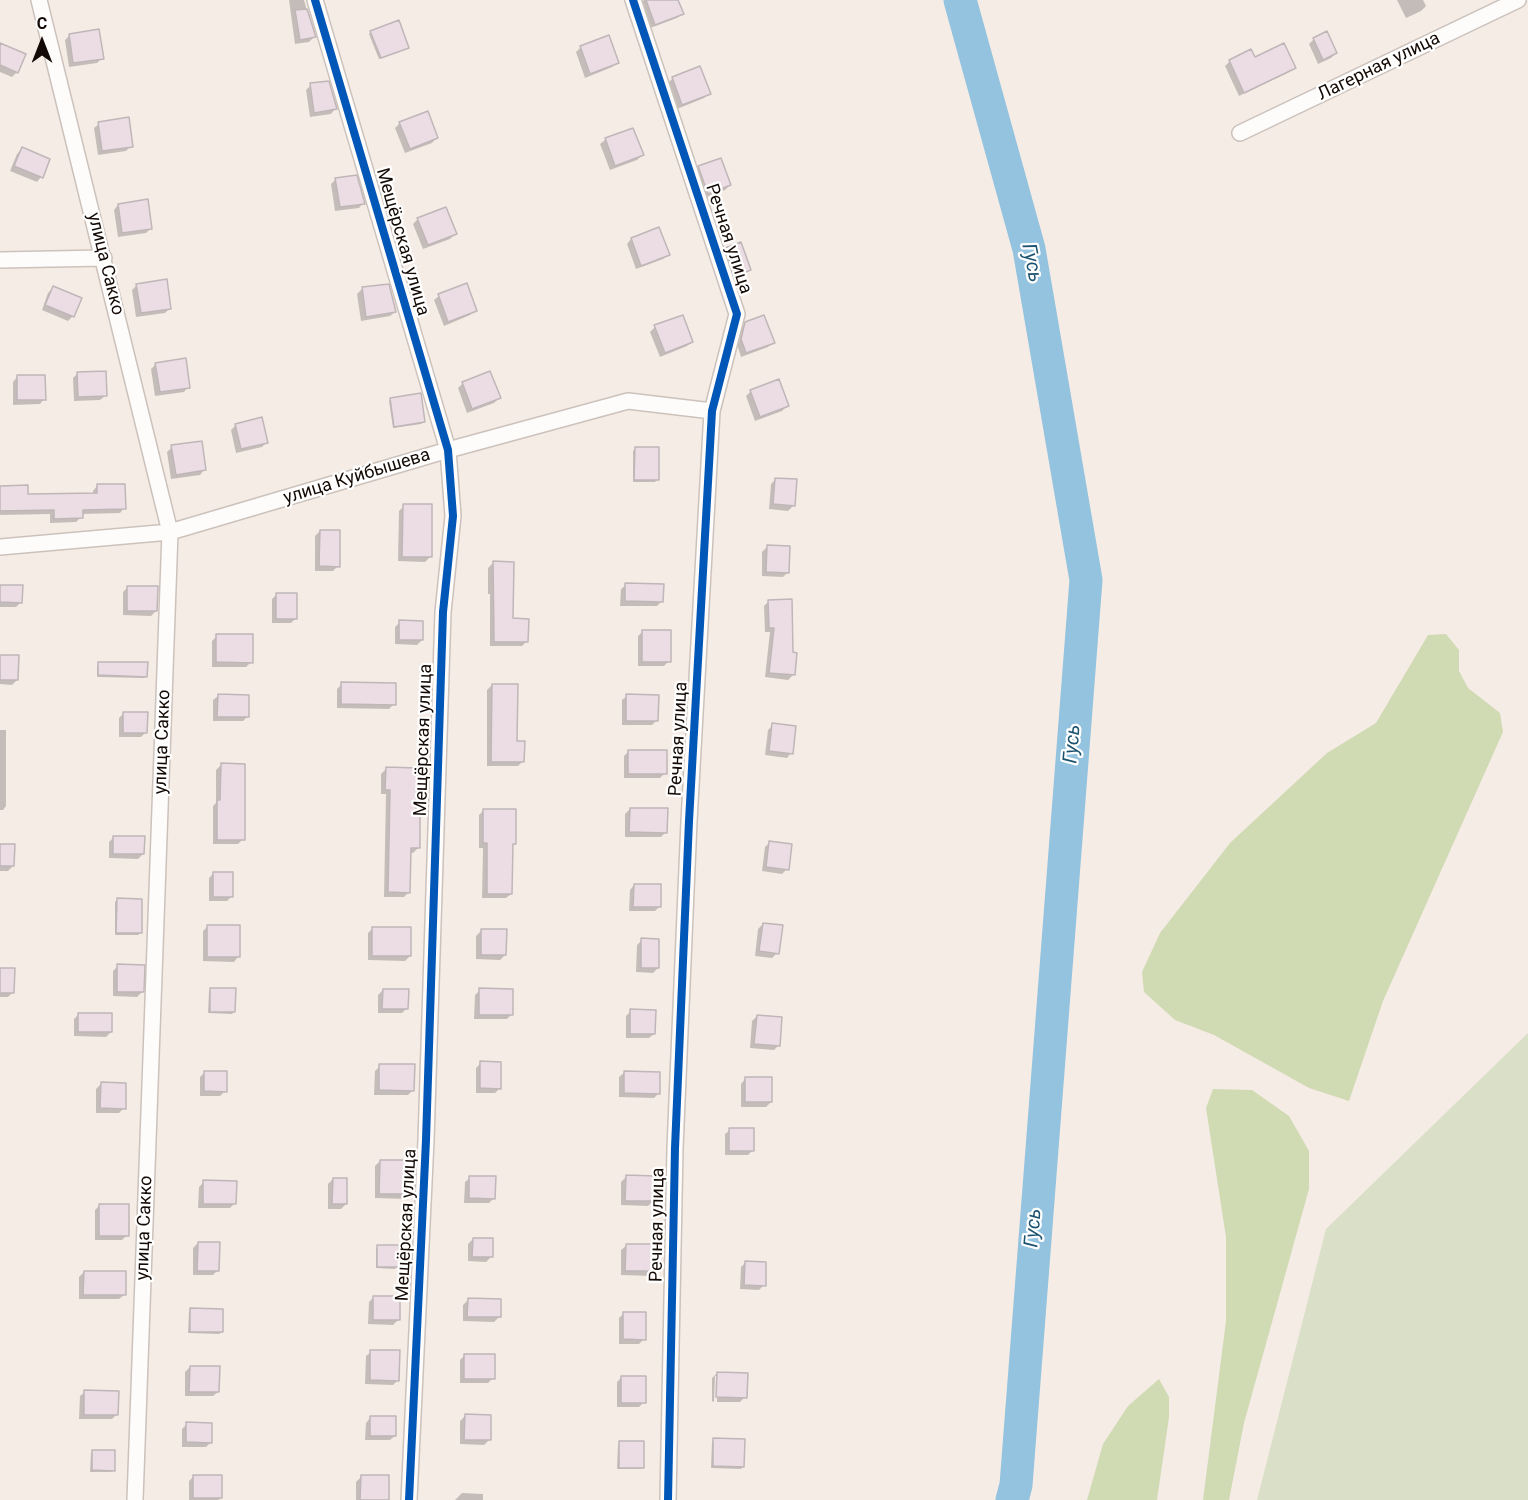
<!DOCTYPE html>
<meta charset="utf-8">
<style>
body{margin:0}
#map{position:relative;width:1528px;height:1500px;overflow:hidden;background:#f6ece6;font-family:Roboto,sans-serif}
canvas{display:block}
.north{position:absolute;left:12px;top:12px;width:60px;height:60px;-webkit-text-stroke:4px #fff;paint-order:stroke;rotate:0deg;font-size:16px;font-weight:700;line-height:24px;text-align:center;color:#140a05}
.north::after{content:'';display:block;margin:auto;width:21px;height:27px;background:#140a05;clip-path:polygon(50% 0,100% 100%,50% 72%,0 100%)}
</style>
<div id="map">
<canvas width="1528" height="1500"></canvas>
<div class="north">С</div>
</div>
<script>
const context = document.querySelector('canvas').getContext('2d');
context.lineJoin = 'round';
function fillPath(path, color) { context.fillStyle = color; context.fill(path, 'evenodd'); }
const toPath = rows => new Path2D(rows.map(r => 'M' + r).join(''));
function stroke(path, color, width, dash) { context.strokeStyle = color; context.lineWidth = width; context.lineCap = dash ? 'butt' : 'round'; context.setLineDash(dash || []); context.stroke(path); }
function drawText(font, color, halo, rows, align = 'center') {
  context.font = font + ' Roboto,sans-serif'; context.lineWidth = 4.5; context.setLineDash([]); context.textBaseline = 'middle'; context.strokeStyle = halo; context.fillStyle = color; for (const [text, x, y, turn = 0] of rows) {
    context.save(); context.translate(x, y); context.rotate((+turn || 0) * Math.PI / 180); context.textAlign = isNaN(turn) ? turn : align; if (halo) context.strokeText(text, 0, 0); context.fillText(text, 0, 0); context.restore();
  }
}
const green = toPath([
 [1528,1033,1528,1500,1257,1500,1326,1229]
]);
const forest = toPath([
 [1446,634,1459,650,1459,671,1468,688,1500,713,1503,732,1383,1001,1349,1101,1309,1088,1214,1035,1175,1020,1144,992,1142,972,1160,933,1230,843,1327,753,1376,723,1428,635],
 [1213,1089,1252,1090,1289,1116,1309,1151,1309,1189,1244,1423,1229,1500,1203,1500,1226,1321,1226,1237,1206,1108],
 [1159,1379,1169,1397,1169,1417,1157,1500,1087,1500,1103,1444,1128,1406]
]);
const shadow = toPath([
 [289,0,304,0,314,37,309,42,295,44],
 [644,0,677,0,682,13,677,18,650,28,640,3],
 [1397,0,1423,0,1426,6,1421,11,1406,18],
 [371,32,406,49,379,59,369,34],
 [70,35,102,58,97,63,69,67,65,40],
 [1314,39,1336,53,1331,58,1318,64,1309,44],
 [0,45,17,72,12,77,0,72],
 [581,47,617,63,612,67,585,78,576,52],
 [1254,59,1294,68,1289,72,1239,96,1225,66,1230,61],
 [700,68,709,93,704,98,677,109,668,83,672,79],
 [311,85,335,109,331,114,310,117,306,90],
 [400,123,436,138,432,143,405,153,395,128],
 [99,124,131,146,126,151,98,155,94,128],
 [632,130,642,155,637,160,610,170,600,144,605,140],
 [22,149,41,177,37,182,10,171,17,154],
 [699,168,730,185,725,190,703,198,694,172],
 [336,179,363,203,359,208,335,211,331,184],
 [118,205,151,228,146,233,118,237,114,210],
 [418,219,455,234,450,239,423,249,413,224],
 [658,229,668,254,663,259,636,269,627,244,631,239],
 [726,249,749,270,744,274,730,280,721,254],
 [137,285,170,308,165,313,136,317,132,290],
 [53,288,73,316,68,321,42,310,48,293],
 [362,289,395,312,390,316,361,321,357,294],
 [439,296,475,310,470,315,444,326,434,300],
 [746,324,773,342,768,347,741,357,737,344,740,329],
 [655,327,692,342,687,346,660,357,650,332],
 [156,364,188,387,184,392,155,396,151,369],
 [78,373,105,396,100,400,74,401,73,378],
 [17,377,44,399,40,404,13,405,13,382],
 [463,383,499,398,494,403,467,413,458,388],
 [751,391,787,406,782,411,755,421,746,396],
 [391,399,423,422,421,424,393,428,389,401],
 [236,425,267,442,262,447,236,453,231,430],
 [172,447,204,470,200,475,171,479,167,452],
 [635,449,657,480,655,482,633,482,633,451],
 [776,479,793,506,788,511,769,509,771,484],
 [97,486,124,508,120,513,81,514,81,517,76,522,50,523,50,514,0,515,0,487,27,496,93,494,93,491],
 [404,506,430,557,425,562,398,561,399,511],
 [320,531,338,566,333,571,315,571,315,536],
 [767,547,788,572,783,577,762,576,762,552],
 [493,563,512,620,527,641,522,646,490,646,490,594,488,594,488,568],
 [626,585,662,601,657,606,620,606,621,589],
 [0,586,21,602,16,607,0,607],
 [128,587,156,611,151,616,123,615,123,592],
 [277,594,296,618,291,623,272,623,272,599],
 [769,601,793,675,788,680,765,677,770,632,765,632,764,606],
 [400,622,422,640,417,645,395,644,395,627],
 [643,631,669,661,664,666,638,666,638,636],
 [217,636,251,662,246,667,212,667,212,641],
 [0,656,17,680,12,685,0,684],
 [99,664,146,676,144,678,97,677,97,666],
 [342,684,394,704,389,709,337,708,337,689],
 [492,685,523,761,518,766,487,766,487,690],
 [218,696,248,716,243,721,213,721,213,700],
 [627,696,657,720,652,725,622,725,622,700],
 [124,713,146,732,141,737,119,737,119,718],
 [773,725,791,753,787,758,765,755,768,730],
 [0,730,6,730,6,806,3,810,0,810],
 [629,751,665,773,660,778,624,778,624,756],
 [221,765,243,839,238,844,213,844,213,806,216,803,216,770],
 [386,769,415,817,418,848,413,853,409,853,409,892,404,897,384,897,386,794,381,794,381,774],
 [630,809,666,832,661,837,625,837,625,814],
 [484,810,515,843,512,846,511,894,506,898,482,898,483,848,479,848,479,815],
 [114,837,143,854,138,859,109,858,109,842],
 [770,842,787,869,782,874,762,871,765,847],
 [0,846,13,866,8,871,0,871],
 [214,873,232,896,227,901,209,901,209,878],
 [634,885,660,906,655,911,629,911,630,890],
 [117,900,140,933,138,935,115,935,115,902],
 [763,924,777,953,772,958,755,956,758,929],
 [208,926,238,957,234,962,203,961,203,931],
 [373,928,410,956,405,961,368,960,368,933],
 [481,931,505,955,500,960,476,959,476,936],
 [642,940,658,968,653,973,636,972,637,945],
 [118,966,142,992,137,997,113,996,113,971],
 [0,969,13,992,8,997,0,997],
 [211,990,234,1012,232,1014,208,1013,209,992],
 [383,990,407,1008,402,1013,378,1013,378,995],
 [480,990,511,1015,507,1019,474,1019,475,995],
 [631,1011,654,1034,649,1038,626,1038,626,1016],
 [79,1014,111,1032,106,1037,74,1036,74,1019],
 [757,1016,779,1045,774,1050,750,1048,752,1021],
 [481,1063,500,1088,495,1093,476,1093,476,1068],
 [380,1066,413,1090,408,1095,374,1095,375,1071],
 [205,1072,225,1091,220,1096,200,1096,200,1077],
 [624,1073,659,1093,654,1098,619,1097,619,1077],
 [745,1079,771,1102,766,1107,741,1107,741,1084],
 [101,1084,124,1108,119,1113,96,1113,96,1089],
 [730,1130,753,1150,748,1155,725,1155,725,1134],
 [380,1161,412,1194,407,1199,375,1198,375,1166],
 [626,1177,653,1201,648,1206,621,1205,621,1182],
 [470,1178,494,1198,489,1203,464,1203,465,1182],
 [333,1179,346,1204,341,1209,328,1209,328,1184],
 [204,1182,235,1203,230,1208,198,1208,199,1187],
 [100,1205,127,1235,122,1240,95,1240,95,1210],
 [473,1239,491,1257,486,1262,468,1261,468,1244],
 [198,1243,218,1270,213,1275,193,1275,193,1248],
 [626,1246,657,1271,652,1276,621,1275,621,1250],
 [378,1247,397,1266,395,1269,376,1268,376,1249],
 [746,1262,764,1285,759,1290,740,1289,741,1267],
 [84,1272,124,1295,119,1299,79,1299,79,1277],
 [374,1297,398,1320,393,1325,368,1324,369,1302],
 [468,1300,499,1317,494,1322,463,1321,463,1305],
 [191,1310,222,1332,219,1334,188,1333,189,1312],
 [624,1313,644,1339,639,1344,619,1344,619,1318],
 [371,1352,398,1380,393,1385,365,1384,366,1356],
 [465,1355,493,1378,488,1383,460,1383,460,1360],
 [190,1367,218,1392,213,1396,185,1396,185,1372],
 [717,1373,745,1397,740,1402,717,1402,718,1376,715,1376,714,1402,712,1401,712,1378],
 [622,1377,644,1402,639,1407,617,1407,617,1382],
 [85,1392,117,1414,112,1419,79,1419,80,1396],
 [465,1416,489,1440,484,1445,460,1444,460,1421],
 [370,1418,395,1436,390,1440,365,1440,366,1423],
 [187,1424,211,1442,206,1447,182,1447,182,1429],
 [714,1440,743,1467,741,1469,711,1468,712,1442],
 [620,1443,643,1467,641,1469,617,1469,618,1445],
 [93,1451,113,1470,111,1472,90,1472,91,1453],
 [194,1476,221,1498,218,1500,189,1500,189,1481],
 [361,1477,387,1500,356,1500,356,1482],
 [462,1493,483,1494,483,1500,455,1500]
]);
const river = toPath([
 [960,0,1029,249,1086,580,1016,1485,1012,1500]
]);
const building = toPath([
 [646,0,678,0,684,14,655,25,646,0],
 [307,9,316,37,300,40,295,10,307,9],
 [399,20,409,48,381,58,370,31,399,20],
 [99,29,104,59,73,63,69,34,99,29],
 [1327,31,1337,53,1323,60,1313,38,1327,31],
 [609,35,619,63,590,74,580,46,609,35],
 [0,43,26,54,18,73,0,65,0,43],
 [1284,43,1296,68,1244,93,1229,60,1251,49,1255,57,1284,43],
 [700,66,711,94,682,105,672,77,700,66],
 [329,81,337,109,314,113,310,83,329,81],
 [428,111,438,138,410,149,399,122,428,111],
 [129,117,133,147,102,151,98,122,129,117],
 [633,128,644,155,615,166,605,138,633,128],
 [22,147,50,159,43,178,14,166,22,147],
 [721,158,731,185,708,194,698,166,721,158],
 [357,175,365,204,340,207,335,178,357,175],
 [148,199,152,229,122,233,118,204,148,199],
 [446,207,457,234,428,245,417,218,446,207],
 [659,227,670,255,641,266,631,238,659,227],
 [741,242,751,270,735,276,725,248,741,242],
 [167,279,171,309,141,313,136,284,167,279],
 [467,283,477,311,448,322,438,294,467,283],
 [389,284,396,312,366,317,362,287,389,284],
 [53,286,82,298,74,317,45,305,53,286],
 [683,315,693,342,665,353,654,325,683,315],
 [764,315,775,343,746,353,741,339,745,322,764,315],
 [186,358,190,388,160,392,155,363,186,358],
 [106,371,107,396,78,397,77,372,106,371],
 [490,371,501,398,472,409,462,382,490,371],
 [17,375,45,375,46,400,17,400,17,375],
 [779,379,789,406,760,417,750,390,779,379],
 [421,393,425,422,394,427,390,398,421,393],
 [262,417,268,443,241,449,235,424,262,417],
 [202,441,206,470,176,475,171,445,202,441],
 [635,447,659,447,659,480,634,480,635,447],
 [775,478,797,479,795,506,773,504,775,478],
 [97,484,125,484,126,509,83,510,83,518,54,519,54,510,0,511,0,486,28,485,28,494,97,493,97,484],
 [403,504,432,504,432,557,402,557,403,504],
 [320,530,340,530,340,567,319,566,320,530],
 [767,545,790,546,789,573,766,572,767,545],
 [493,561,514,562,513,618,529,619,528,642,494,642,493,561],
 [625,583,664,584,663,602,625,601,625,583],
 [0,585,23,585,22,603,0,602,0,585],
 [127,586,158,586,157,611,127,611,127,586],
 [276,593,297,593,297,619,276,619,276,593],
 [792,599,793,652,797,653,795,675,769,673,774,628,769,628,768,600,792,599],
 [399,620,423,621,423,640,399,640,399,620],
 [642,630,671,630,671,662,642,662,642,630],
 [216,634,253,634,253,663,216,662,216,634],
 [0,655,19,655,18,680,0,680,0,655],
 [98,662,148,662,147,677,98,675,98,662],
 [341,682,396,683,396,705,341,704,341,682],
 [492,684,518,684,517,741,525,741,524,762,491,762,492,684],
 [218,694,249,695,249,717,217,717,218,694],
 [626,694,659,695,658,721,626,721,626,694],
 [123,712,148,712,147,733,123,733,123,712],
 [772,723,796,726,793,754,769,751,772,723],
 [628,750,667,750,667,774,628,774,628,750],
 [221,763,245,764,245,840,217,840,217,800,220,800,221,763],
 [386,767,417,768,416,816,420,816,420,848,411,848,410,893,388,892,390,790,385,790,386,767],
 [630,808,668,808,667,833,629,832,630,808],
 [483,809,516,809,516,844,513,844,512,894,487,894,487,843,483,843,483,809],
 [113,836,145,836,144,854,113,854,113,836],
 [769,841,792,844,789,870,766,867,769,841],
 [0,844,15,844,14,866,0,866,0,844],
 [213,872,233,872,233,897,213,897,213,872],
 [634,884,661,884,661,907,633,907,634,884],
 [117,898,142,899,142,933,116,933,117,898],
 [763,923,783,925,779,954,759,951,763,923],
 [207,925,240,925,240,957,207,957,207,925],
 [372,927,411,927,411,956,372,956,372,927],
 [481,929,507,929,506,955,481,955,481,929],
 [641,938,659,939,659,968,641,968,641,938],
 [117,964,145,965,144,992,117,992,117,964],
 [0,968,15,968,14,993,0,993,0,968],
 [210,988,236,988,235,1012,210,1012,210,988],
 [479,988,513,989,513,1015,479,1015,479,988],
 [383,989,409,989,408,1009,382,1009,383,989],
 [630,1009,656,1010,655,1034,630,1034,630,1009],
 [78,1013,112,1013,112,1032,78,1032,78,1013],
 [757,1015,782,1017,780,1046,754,1044,757,1015],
 [480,1061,501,1062,501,1089,480,1088,480,1061],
 [379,1064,415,1064,414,1091,379,1090,379,1064],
 [204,1071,227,1071,227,1092,204,1091,204,1071],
 [624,1071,660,1072,660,1094,624,1093,624,1071],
 [745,1077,772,1077,772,1102,745,1102,745,1077],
 [101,1082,126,1083,126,1109,100,1108,101,1082],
 [729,1128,754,1128,754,1151,729,1151,729,1128],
 [380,1160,415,1160,414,1194,379,1194,380,1160],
 [626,1175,655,1176,655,1201,625,1201,626,1175],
 [469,1176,496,1176,495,1199,469,1198,469,1176],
 [333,1178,347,1178,347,1204,332,1204,333,1178],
 [203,1180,237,1181,236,1204,203,1204,203,1180],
 [99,1204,129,1204,129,1236,99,1236,99,1204],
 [473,1238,493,1238,493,1257,472,1257,473,1238],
 [198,1242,220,1242,219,1271,197,1271,198,1242],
 [626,1244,659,1244,659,1271,625,1271,626,1244],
 [377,1245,399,1245,399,1267,377,1267,377,1245],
 [745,1261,766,1262,766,1286,744,1285,745,1261],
 [84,1271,126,1271,126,1295,83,1295,84,1271],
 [373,1296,400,1296,400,1320,373,1320,373,1296],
 [468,1298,501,1299,501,1317,467,1317,468,1298],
 [190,1308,223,1309,223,1332,190,1332,190,1308],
 [623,1312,646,1312,646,1340,623,1339,623,1312],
 [370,1350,400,1350,399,1381,370,1380,370,1350],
 [464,1354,495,1354,495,1379,464,1379,464,1354],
 [190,1366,220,1366,219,1392,189,1392,190,1366],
 [717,1372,748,1373,747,1398,716,1397,717,1372],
 [621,1376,646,1376,646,1403,621,1403,621,1376],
 [84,1390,119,1391,118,1415,84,1415,84,1390],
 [465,1414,491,1415,491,1440,464,1440,465,1414],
 [370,1416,396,1416,396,1436,370,1436,370,1416],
 [186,1422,212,1423,212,1443,186,1442,186,1422],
 [713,1438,745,1439,744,1467,713,1466,713,1438],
 [619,1441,644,1441,644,1468,619,1468,619,1441],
 [92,1450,115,1450,115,1471,92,1470,92,1450],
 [193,1475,222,1475,222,1498,193,1498,193,1475],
 [361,1475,389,1475,389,1500,360,1500,361,1475]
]);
const minor = toPath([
 [39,0,170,532,135,1500],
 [315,0,448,450,453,516,443,612,426,1140,409,1500],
 [633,0,737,314,712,411,689,821,675,1148,668,1500],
 [1240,133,1518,0],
 [0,260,104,258],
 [0,547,170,532,448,450,628,401,712,411]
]);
const cycleway = toPath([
 [315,0,448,450,453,516,443,612,426,1140,409,1500],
 [633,0,737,314,712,411,689,821,675,1148,668,1500]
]);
const streetNames = [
 ["Лагерная улица",1379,67,-26],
 ["Речная улица",728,239,72],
 ["Мещёрская улица",402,242,74],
 ["улица Сакко",105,264,76],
 ["улица Куйбышева",357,477,-17],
 ["Речная улица",679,739,-87],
 ["Мещёрская улица",424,740,-88],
 ["улица Сакко",163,742,-88],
 ["Мещёрская улица",407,1225,-87],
 ["Речная улица",658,1225,-89],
 ["улица Сакко",145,1228,-88]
];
const waterNames = [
 ["Гусь",1031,263,79],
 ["Гусь",1073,744,-85],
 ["Гусь",1034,1228,-85]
];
fillPath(green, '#dadfc7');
fillPath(forest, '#d0dab3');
fillPath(shadow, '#0003');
stroke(river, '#93c3de', 33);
fillPath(building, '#ecdde4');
stroke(building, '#bfb6b8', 1.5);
stroke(minor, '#ccc2bc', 18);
stroke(minor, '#fefcfb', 15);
stroke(cycleway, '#0057b8', 8);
drawText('18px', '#140a05', '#fff', streetNames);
drawText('italic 20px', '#1a526f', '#fff', waterNames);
</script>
